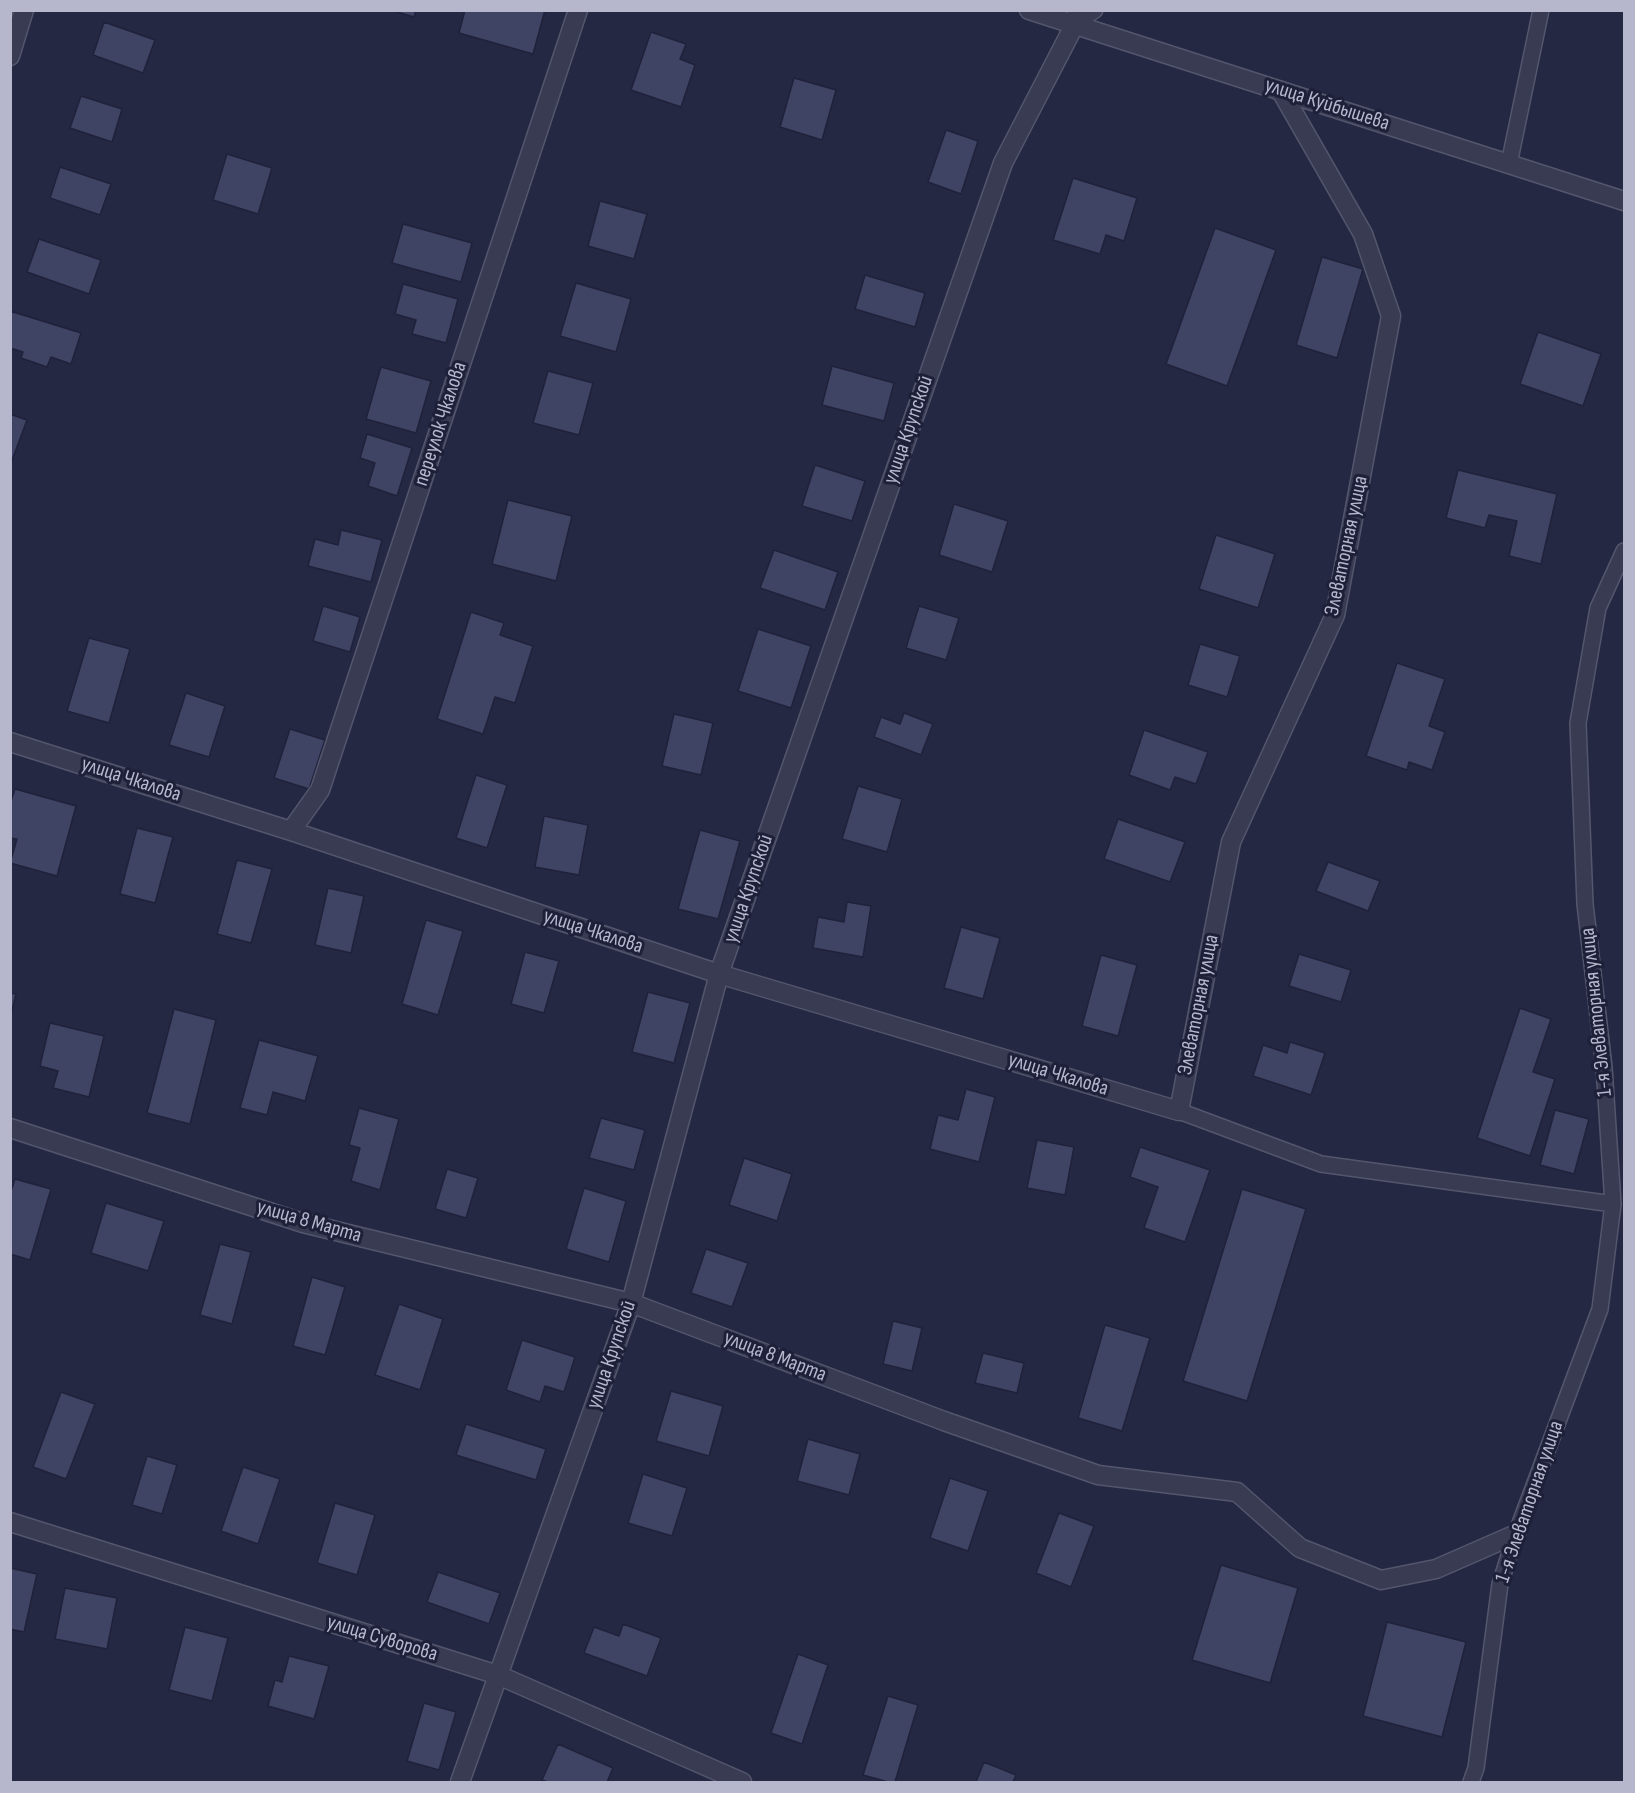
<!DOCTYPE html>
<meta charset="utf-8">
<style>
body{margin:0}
#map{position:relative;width:1635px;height:1793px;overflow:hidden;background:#242843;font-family:"Sofia Sans Condensed",sans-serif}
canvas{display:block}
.frame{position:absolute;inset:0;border:12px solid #b6b7cd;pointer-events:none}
</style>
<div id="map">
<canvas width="1635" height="1793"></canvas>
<div class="frame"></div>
</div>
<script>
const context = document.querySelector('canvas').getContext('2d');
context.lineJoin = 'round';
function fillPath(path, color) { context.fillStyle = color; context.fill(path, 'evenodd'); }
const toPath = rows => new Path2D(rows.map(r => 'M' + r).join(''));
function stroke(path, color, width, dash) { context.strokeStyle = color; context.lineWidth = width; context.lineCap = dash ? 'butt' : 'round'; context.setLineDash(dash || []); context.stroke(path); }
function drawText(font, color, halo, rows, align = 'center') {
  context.font = font + ' "Sofia Sans Condensed",sans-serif'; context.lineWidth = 6; context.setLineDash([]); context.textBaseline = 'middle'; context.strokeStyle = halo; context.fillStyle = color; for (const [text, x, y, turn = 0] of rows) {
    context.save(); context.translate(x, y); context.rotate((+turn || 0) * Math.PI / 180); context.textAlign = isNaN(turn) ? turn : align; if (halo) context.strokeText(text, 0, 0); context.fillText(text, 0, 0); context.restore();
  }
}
const building = toPath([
 [390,10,416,10,414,17,390,10],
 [465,10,545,10,533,54,459,33,465,10],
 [104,22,155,40,143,73,93,55,104,22],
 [651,32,686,44,680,59,695,65,681,107,631,90,651,32],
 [794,78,836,90,822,140,780,127,794,78],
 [81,96,122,109,112,142,70,128,81,96],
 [946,130,978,141,961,194,928,182,946,130],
 [227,154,272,168,258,214,213,200,227,154],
 [60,167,111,184,100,215,50,198,60,167],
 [1073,178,1137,198,1124,241,1106,235,1100,254,1053,240,1073,178],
 [600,201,647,214,634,259,588,246,600,201],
 [403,224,472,243,461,282,392,263,403,224],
 [1215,228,1276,250,1227,386,1166,364,1215,228],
 [39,239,101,260,89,294,27,272,39,239],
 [1322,257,1363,269,1337,358,1296,345,1322,257],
 [865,275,925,293,915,327,855,309,865,275],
 [576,283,631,299,616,352,560,336,576,283],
 [403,284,458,299,446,343,412,334,416,320,395,314,403,284],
 [10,311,81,333,71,364,51,357,47,367,21,358,23,352,10,348,10,311],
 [1538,332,1601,354,1583,406,1520,384,1538,332],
 [832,366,894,383,884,421,822,405,832,366],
 [381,367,431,381,416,433,366,419,381,367],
 [548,371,593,383,579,435,533,423,548,371],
 [10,414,27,420,11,463,10,462,10,414],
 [367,434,412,448,397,496,368,486,375,463,360,458,367,434],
 [815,465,865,481,852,521,802,506,815,465],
 [1458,470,1557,494,1541,564,1509,556,1517,521,1489,515,1485,528,1446,518,1458,470],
 [508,500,572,516,556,581,492,564,508,500],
 [954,504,1008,521,992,572,939,555,954,504],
 [341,530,382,540,371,582,308,566,315,539,338,545,341,530],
 [1216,535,1275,554,1258,608,1199,589,1216,535],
 [774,550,838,572,825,610,760,588,774,550],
 [323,606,360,617,350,652,313,641,323,606],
 [919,606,959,618,946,660,906,648,919,606],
 [471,612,504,623,500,635,533,646,515,703,495,697,483,734,437,719,471,612],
 [758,629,811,646,791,708,738,691,758,629],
 [89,638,130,649,109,723,67,711,89,638],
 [1200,644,1240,656,1227,697,1188,685,1200,644],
 [1397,663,1445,679,1429,726,1445,732,1432,770,1409,762,1407,770,1366,756,1397,663],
 [186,693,225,706,209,757,169,745,186,693],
 [904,713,933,724,921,755,874,737,881,717,900,724,904,713],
 [674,714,713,723,701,775,662,766,674,714],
 [290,729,325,740,309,789,274,778,290,729],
 [1144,730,1208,752,1196,784,1175,777,1170,790,1129,775,1144,730],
 [476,775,507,785,487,848,456,838,476,775],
 [858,786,902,799,887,852,842,839,858,786],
 [15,789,76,806,57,876,10,863,17,839,10,838,10,804,15,789],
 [544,816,588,825,579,875,535,867,544,816],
 [1118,819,1185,842,1170,882,1104,859,1118,819],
 [137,828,173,837,155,903,120,894,137,828],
 [700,830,740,841,718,919,678,909,700,830],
 [237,860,272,869,251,943,217,934,237,860],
 [1328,862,1380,881,1368,911,1316,891,1328,862],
 [328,888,364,896,351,953,315,945,328,888],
 [847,902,871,906,863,957,813,948,818,917,844,922,847,902],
 [426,920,463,931,438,1015,402,1004,426,920],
 [961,927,1000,938,983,999,944,988,961,927],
 [525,952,559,961,544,1013,511,1004,525,952],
 [1299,954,1351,970,1341,1002,1289,986,1299,954],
 [1101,955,1137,965,1118,1036,1082,1026,1101,955],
 [648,992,690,1003,674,1063,632,1052,648,992],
 [10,993,16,994,10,1019,10,993],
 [1520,1008,1551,1019,1533,1072,1555,1079,1530,1156,1477,1138,1520,1008],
 [174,1009,216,1020,190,1124,147,1113,174,1009],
 [50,1023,104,1036,89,1097,53,1088,58,1071,40,1066,50,1023],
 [259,1040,318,1056,305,1101,273,1092,267,1115,240,1108,259,1040],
 [1290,1042,1325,1053,1311,1095,1253,1076,1263,1045,1287,1053,1290,1042],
 [966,1089,995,1097,979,1162,930,1149,938,1115,958,1120,966,1089],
 [359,1108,399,1119,380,1190,351,1181,360,1148,349,1145,359,1108],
 [1555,1110,1589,1119,1574,1174,1540,1165,1555,1110],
 [601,1118,645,1130,634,1170,589,1158,601,1118],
 [1037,1140,1074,1147,1065,1195,1027,1188,1037,1140],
 [1140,1147,1210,1170,1185,1242,1144,1228,1158,1187,1130,1177,1140,1147],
 [744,1158,792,1174,777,1221,729,1205,744,1158],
 [447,1169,478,1178,466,1218,435,1209,447,1169],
 [15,1179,51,1189,30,1260,10,1254,10,1194,15,1179],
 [584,1188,626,1201,609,1262,566,1249,584,1188],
 [1242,1189,1306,1209,1247,1401,1183,1381,1242,1189],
 [106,1203,164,1221,148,1271,91,1253,106,1203],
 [220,1244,251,1252,232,1324,200,1315,220,1244],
 [706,1249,748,1263,732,1307,691,1293,706,1249],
 [312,1277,345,1287,325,1355,293,1346,312,1277],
 [399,1304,443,1319,420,1390,375,1375,399,1304],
 [893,1321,922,1328,912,1371,883,1364,893,1321],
 [1105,1325,1150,1338,1122,1431,1078,1418,1105,1325],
 [522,1340,575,1357,564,1392,545,1386,540,1402,506,1390,522,1340],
 [983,1353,1024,1363,1017,1393,975,1383,983,1353],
 [671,1391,723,1406,709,1456,656,1441,671,1391],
 [61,1392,95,1404,66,1479,33,1467,61,1392],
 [466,1424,546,1449,536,1480,456,1455,466,1424],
 [808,1439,860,1454,849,1495,797,1481,808,1439],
 [147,1456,177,1465,162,1514,132,1505,147,1456],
 [243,1467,280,1479,258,1544,221,1531,243,1467],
 [643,1474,687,1488,672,1536,628,1523,643,1474],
 [950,1478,988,1491,968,1551,930,1538,950,1478],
 [335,1503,375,1515,357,1575,317,1563,335,1503],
 [1059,1513,1094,1526,1071,1587,1036,1573,1059,1513],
 [1221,1565,1298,1588,1270,1683,1192,1660,1221,1565],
 [10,1568,37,1574,24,1632,10,1629,10,1568],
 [438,1572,500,1593,489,1624,427,1602,438,1572],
 [65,1588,117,1598,107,1649,55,1639,65,1588],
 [1387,1622,1466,1642,1442,1737,1363,1716,1387,1622],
 [623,1624,661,1638,647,1676,584,1653,594,1627,619,1636,623,1624],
 [185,1627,228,1638,212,1701,169,1690,185,1627],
 [798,1654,828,1665,802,1744,771,1733,798,1654],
 [289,1656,329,1666,314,1719,268,1706,275,1680,282,1682,289,1656],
 [888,1696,918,1705,895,1782,888,1782,863,1775,888,1696],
 [424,1703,456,1712,439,1770,407,1761,424,1703],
 [558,1744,613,1768,607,1782,548,1782,542,1780,558,1744],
 [984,1762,1016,1775,1013,1782,976,1782,984,1762]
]);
const service = toPath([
 [1075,24,1095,10],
 [1509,164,1541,10],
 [1179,1111,1321,1164,1613,1204],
 [1471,1782,1476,1768,1500,1584,1516,1534,1600,1309,1613,1204,1604,1067,1585,904,1578,723,1598,608,1624,551]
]);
const minor = toPath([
 [10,56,24,10],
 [10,742,291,831,719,974,1179,1111,1231,842,1335,615,1391,316,1363,234,1281,91],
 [291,831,320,790,578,10],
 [10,1128,303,1223,631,1303,944,1421,1098,1475,1237,1492,1300,1548,1381,1580,1436,1569,1516,1534],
 [10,1522,498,1675,742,1782],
 [460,1782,631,1303,719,974,1003,163,1075,24,1078,10]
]);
const tertiary = toPath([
 [1029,10,1624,201]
]);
const streetNames = [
 ["улица Куйбышева",1327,105,18],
 ["переулок Чкалова",441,424,-72],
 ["улица Крупской",909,430,-71],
 ["Элеваторная улица",1347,546,-78],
 ["улица Чкалова",131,780,18],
 ["улица Крупской",749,889,-71],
 ["улица Чкалова",593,932,18],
 ["Элеваторная улица",1199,1005,-79],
 ["1-я Элеваторная улица",1597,1012,-96],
 ["улица Чкалова",1058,1075,17],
 ["улица 8 Марта",309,1222,16],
 ["улица Крупской",612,1355,-71],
 ["улица 8 Марта",775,1357,21],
 ["1-я Элеваторная улица",1530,1502,-71],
 ["улица Суворова",382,1639,17]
];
fillPath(building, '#404464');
stroke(building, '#1f223a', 1.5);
stroke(service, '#54566d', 18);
stroke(minor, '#54566d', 21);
stroke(tertiary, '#54566d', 21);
stroke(service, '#393b53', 15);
stroke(minor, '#393b53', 18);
stroke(tertiary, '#393b53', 18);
drawText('21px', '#b6b7cd', '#1d2038', streetNames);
</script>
